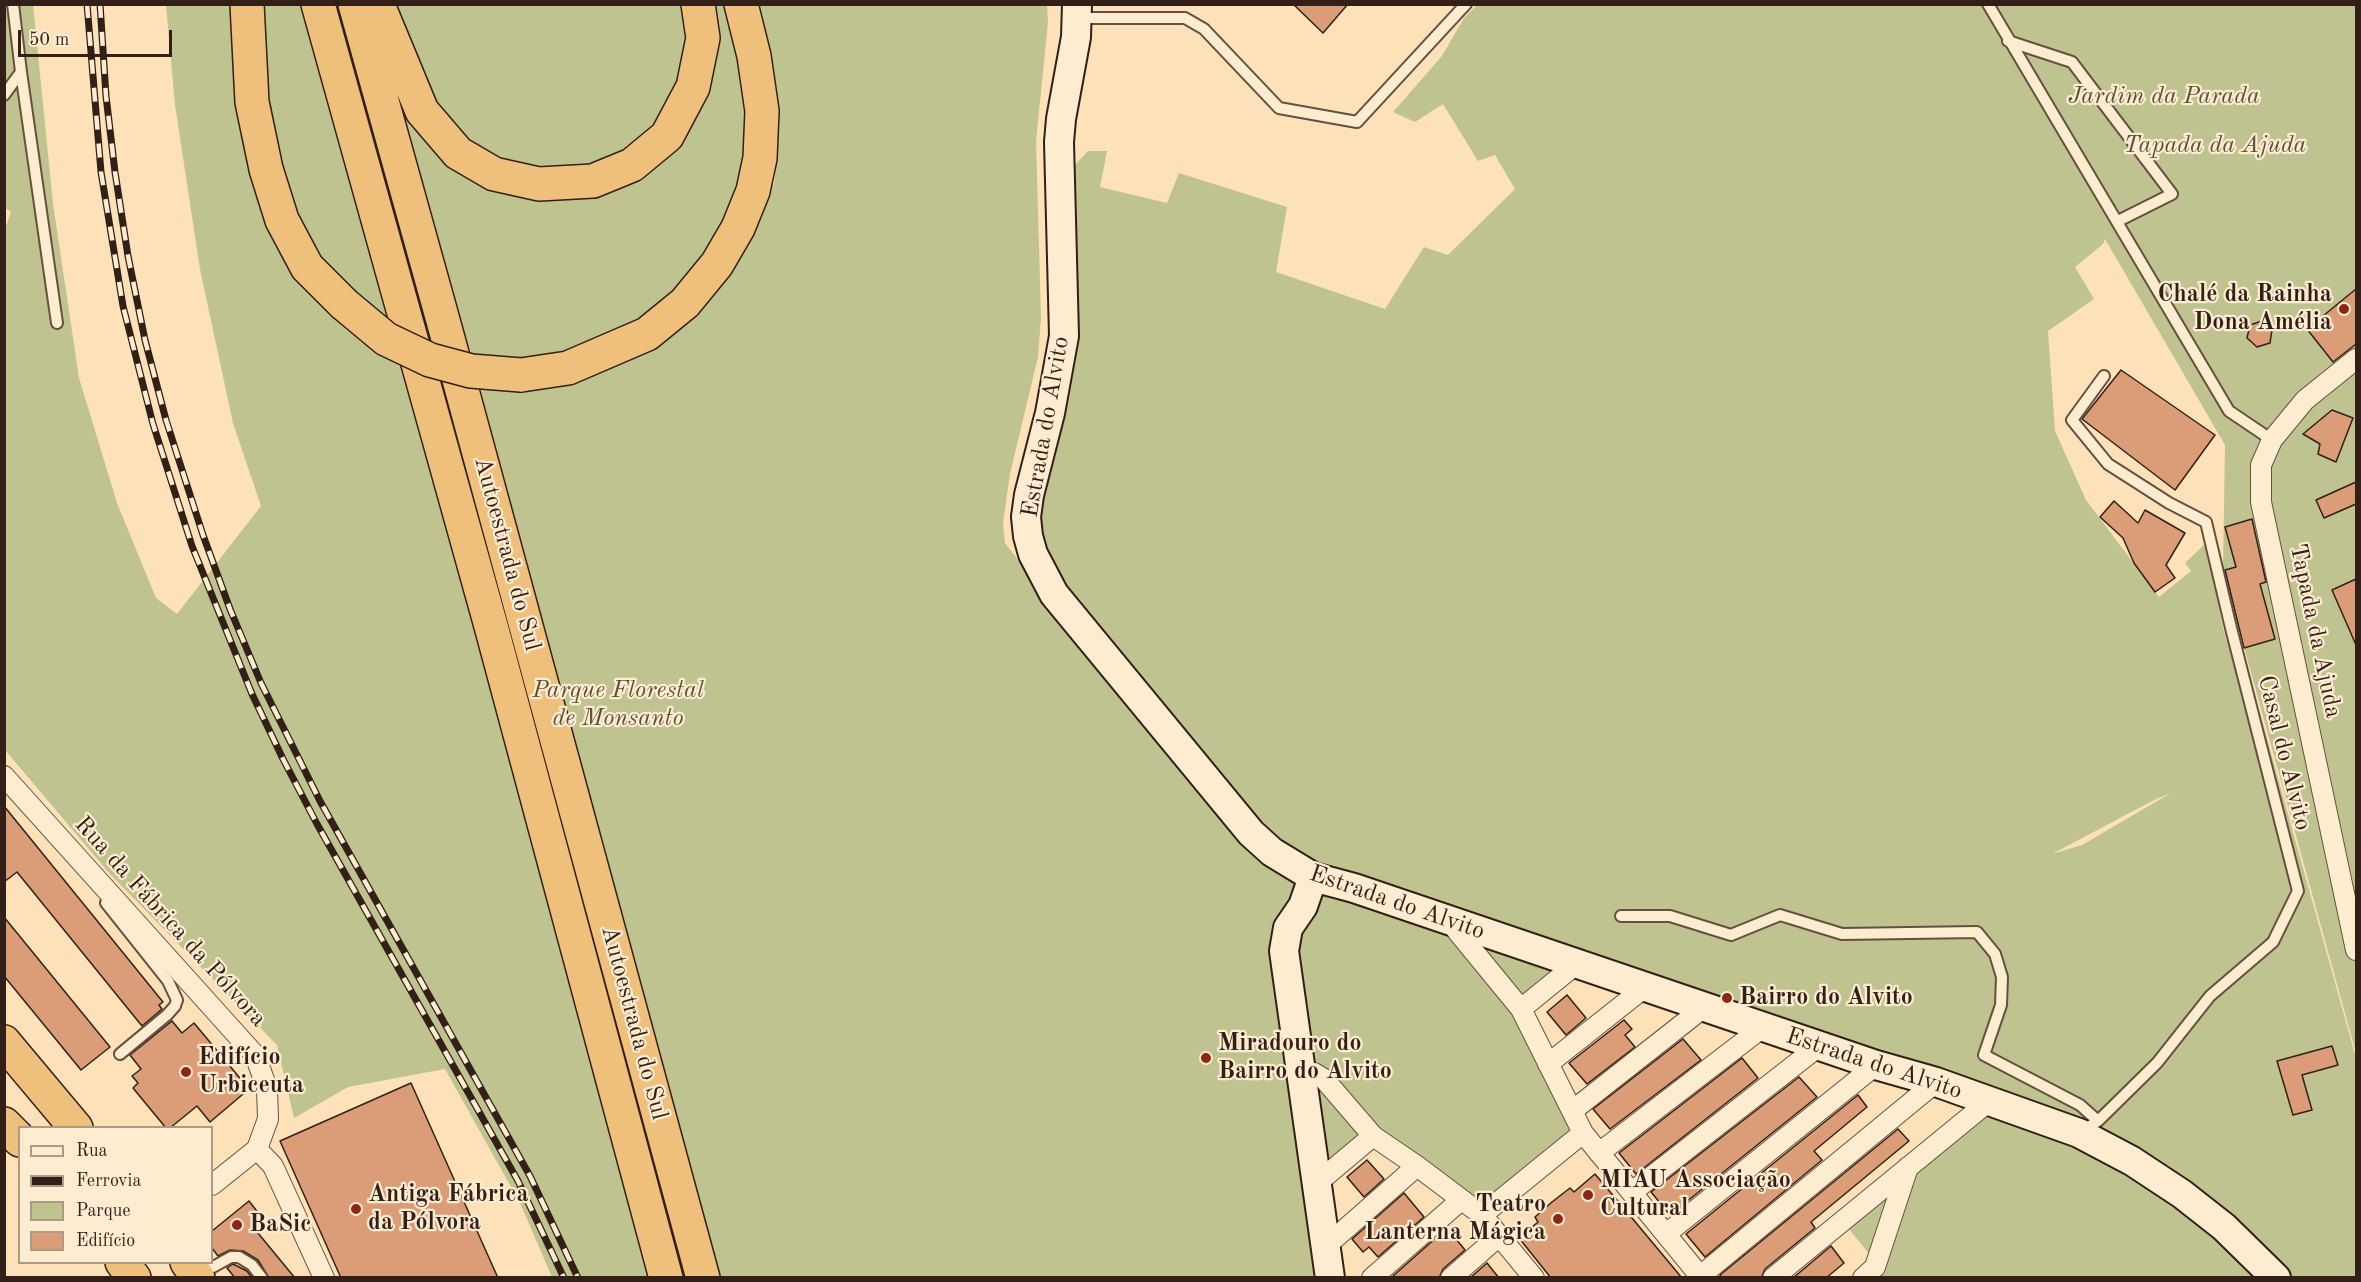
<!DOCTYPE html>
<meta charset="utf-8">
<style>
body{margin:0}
#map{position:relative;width:2361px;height:1282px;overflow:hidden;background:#fde1b8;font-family:"Old Standard TT",serif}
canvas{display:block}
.frame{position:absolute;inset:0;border:6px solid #321f17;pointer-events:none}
.legend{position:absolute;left:18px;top:1126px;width:195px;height:138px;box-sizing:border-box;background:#feecd1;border:2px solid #ac9a87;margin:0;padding:8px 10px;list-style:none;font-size:18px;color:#321f17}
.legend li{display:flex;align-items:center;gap:12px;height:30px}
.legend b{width:30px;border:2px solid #ac9a87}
.scale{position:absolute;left:18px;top:30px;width:154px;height:27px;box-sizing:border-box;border:3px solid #321f17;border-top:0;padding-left:8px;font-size:18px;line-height:21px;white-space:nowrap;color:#321f17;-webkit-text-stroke:4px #feecd1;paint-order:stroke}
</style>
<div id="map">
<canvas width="2361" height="1282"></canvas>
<div class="frame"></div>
<ul class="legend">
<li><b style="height:8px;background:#feecd1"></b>Rua</li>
<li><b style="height:8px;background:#321f17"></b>Ferrovia</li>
<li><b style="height:16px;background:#bfc38f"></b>Parque</li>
<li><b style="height:16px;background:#db9d78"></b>Edifício</li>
</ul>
<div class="scale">50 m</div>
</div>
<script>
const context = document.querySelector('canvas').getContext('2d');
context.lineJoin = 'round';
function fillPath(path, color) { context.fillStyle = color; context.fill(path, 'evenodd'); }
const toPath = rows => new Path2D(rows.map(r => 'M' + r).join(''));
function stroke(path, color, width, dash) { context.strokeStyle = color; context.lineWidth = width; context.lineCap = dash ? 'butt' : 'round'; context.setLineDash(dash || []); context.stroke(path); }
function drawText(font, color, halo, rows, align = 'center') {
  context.font = font + ' "Old Standard TT",serif'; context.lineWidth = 4.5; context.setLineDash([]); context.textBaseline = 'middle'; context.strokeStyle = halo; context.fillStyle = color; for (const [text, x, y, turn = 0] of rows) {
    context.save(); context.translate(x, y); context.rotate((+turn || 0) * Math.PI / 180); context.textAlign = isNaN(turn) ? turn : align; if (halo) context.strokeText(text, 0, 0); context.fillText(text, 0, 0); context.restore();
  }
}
const green = toPath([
 [4,5,33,5,53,204,79,378,117,503,156,598,177,614,261,506,233,423,200,269,175,105,166,5,725,5,774,187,778,141,774,70,758,5,1047,5,1048,22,1036,141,1041,318,1038,357,1010,474,1003,523,1005,543,1087,649,1074,602,1042,553,1038,500,1073,167,1088,151,1107,151,1100,187,1167,203,1179,173,1287,207,1276,272,1385,309,1424,247,1448,255,1515,189,1495,155,1478,161,1443,104,1415,122,1393,112,1442,56,1464,18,1477,5,2356,5,2356,1053,2223,571,2225,445,2105,239,2103,244,2075,267,2094,299,2048,331,2055,431,2086,500,2159,597,2191,571,2185,563,2206,543,2223,628,2233,661,2242,649,2356,1058,2356,1277,1874,1277,1879,1266,1849,1229,2000,1103,1581,958,1527,1003,1589,1129,1484,1216,1373,1129,1325,1170,1336,1277,552,1277,520,1203,445,1069,348,1087,294,1118,277,1045,110,874,5,750,4,232,11,212,4,207],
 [2171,793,2082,845,2052,854,2156,799]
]);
const building = toPath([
 [1293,4,1348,4,1323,33,1293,4],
 [2356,289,2356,344,2333,362,2307,329,2356,289],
 [2262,321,2272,330,2270,343,2257,347,2247,338,2250,325,2262,321],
 [2121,370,2215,435,2175,490,2082,419,2121,370],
 [2332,410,2353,418,2336,462,2318,454,2320,444,2303,434,2332,410],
 [2356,482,2356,504,2324,518,2316,500,2356,482],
 [2114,501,2138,523,2145,510,2185,533,2166,565,2175,578,2155,592,2134,563,2123,538,2100,517,2114,501],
 [2252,519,2266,582,2260,584,2275,639,2244,648,2225,570,2236,567,2225,527,2252,519],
 [2356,579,2356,645,2332,590,2356,579],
 [4,806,163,1002,159,1005,162,1009,142,1026,17,872,4,882,4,806],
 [4,917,110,1047,81,1070,4,976,4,917],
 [1567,995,1586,1018,1566,1035,1547,1012,1567,995],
 [1624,1020,1632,1029,1625,1035,1635,1047,1587,1084,1569,1063,1624,1020],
 [172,1021,182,1033,194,1023,249,1089,210,1122,197,1106,170,1128,166,1128,133,1088,138,1083,132,1076,141,1069,130,1055,172,1021],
 [1683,1039,1701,1060,1610,1129,1593,1109,1683,1039],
 [2332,1046,2338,1065,2302,1075,2312,1110,2293,1115,2277,1061,2332,1046],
 [1742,1058,1758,1078,1636,1174,1619,1153,1742,1058],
 [1799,1077,1817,1097,1670,1215,1651,1192,1799,1077],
 [411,1083,498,1278,341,1278,280,1141,411,1083],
 [1858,1095,1867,1107,1814,1151,1822,1160,1705,1257,1686,1234,1858,1095],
 [1898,1129,1909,1141,1811,1222,1815,1228,1765,1269,1761,1278,1722,1278,1720,1275,1898,1129],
 [1367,1160,1384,1179,1364,1197,1347,1177,1367,1160],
 [1595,1174,1617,1200,1682,1278,1551,1278,1519,1238,1538,1222,1535,1217,1552,1202,1570,1188,1574,1192,1595,1174],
 [1404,1193,1424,1217,1378,1257,1369,1247,1363,1252,1352,1239,1404,1193],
 [249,1201,263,1219,253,1227,295,1278,269,1278,258,1260,243,1251,230,1250,218,1256,212,1248,212,1231,249,1201],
 [1447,1228,1465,1250,1443,1269,1439,1278,1395,1278,1393,1276,1447,1228],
 [1831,1246,1844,1263,1826,1278,1793,1278,1831,1246],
 [1487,1263,1499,1278,1470,1278,1487,1263],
 [233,1264,247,1271,252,1278,235,1278,227,1268,233,1264]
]);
const lane = toPath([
 [1988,4,2229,411,2272,440],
 [1078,18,1185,18,1204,29,1279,108,1357,122,1466,4],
 [2008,41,2072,62,2172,194,2118,221],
 [21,72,57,323],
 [4,95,21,72,13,4],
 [106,903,168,981,177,1000,175,1006,167,1015,120,1054],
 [1621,916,1670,916,1731,935,1780,915,1842,934,1977,932,1995,954,2002,977,2001,1005,1984,1055,2080,1105,2098,1121],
 [2082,1131,2098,1121,2157,1063,2210,996,2273,942,2298,891,2231,628,2206,522,2169,503,2108,464,2072,420,2104,376],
 [199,1267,205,1269,213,1267,231,1257,239,1257,252,1265,262,1278]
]);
const street = toPath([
 [2356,359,2305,400,2272,440,2261,465,2261,502,2356,950],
 [4,776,255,1055,267,1088,268,1119,257,1149,273,1166,324,1278],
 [1456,923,1457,931,1521,1009,1583,1133,1700,1276],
 [1521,1009,1575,965],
 [1548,1064,1644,988],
 [1301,1073,1314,1073,1324,1079,1373,1136,1417,1166,1482,1215,1534,1278],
 [1572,1111,1703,1008],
 [1599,1153,1763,1027],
 [1317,1183,1373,1136],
 [212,1185,257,1149],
 [1632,1192,1819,1046],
 [1482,1215,1583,1133],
 [1666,1234,1876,1065],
 [1326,1246,1417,1166],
 [1372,1278,1461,1200],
 [1451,1278,1499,1236],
 [1698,1278,1936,1082],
 [1773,1278,1988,1102],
 [1863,1278,1875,1267,1908,1167]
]);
const secondary = toPath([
 [1077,4,1076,37,1061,119,1059,142,1064,336,1050,413,1029,495,1026,517,1028,536,1033,554,1054,594,1251,833,1272,852,1313,877,1354,888,1876,1065,1936,1082,2079,1133,2132,1161,2182,1194,2224,1227,2276,1278],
 [1313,877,1303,906,1288,928,1284,951,1330,1278]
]);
const highway = toPath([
 [247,4,252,102,266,169,282,220,307,267,344,304],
 [318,4,491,626,666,1278],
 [355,4,444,324,703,1278],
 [373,4,381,12,422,111,458,153,494,174,539,184,593,181,632,165,667,136,693,87,703,38,698,4],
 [521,375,568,368,647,334,685,303,717,264,738,228,753,191,760,158,762,111,754,56,741,4],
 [4,1042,76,1128],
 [4,1124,20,1140],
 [122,1262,134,1278],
 [187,1262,198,1278]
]);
const rail = toPath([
 [87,4,101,172,123,306,153,424,192,546,252,694,283,759,317,824,518,1181,564,1278],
 [100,4,106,96,115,172,128,256,145,340,166,420,203,535,230,609,261,683,320,801,530,1176,578,1278]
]);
const highwayBridge = toPath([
 [344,304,386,339,430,360,471,371,521,375]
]);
const markers = [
 [2344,309,6,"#8f2418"],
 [1727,998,6,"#8f2418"],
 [1206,1058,6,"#8f2418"],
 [186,1072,6,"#8f2418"],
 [1588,1195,6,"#8f2418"],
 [356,1209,6,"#8f2418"],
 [1558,1219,6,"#8f2418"],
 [237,1225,6,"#8f2418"]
];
const parkNames = [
 ["Jardim da Parada",2164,97],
 ["Tapada da Ajuda",2215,146],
 ["Parque Florestal",618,691],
 ["de Monsanto",618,719]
];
const poiNames = [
 ["Chalé da Rainha",2332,295,"right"],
 ["Dona Amélia",2332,323,"right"],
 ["Bairro do Alvito",1739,998],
 ["Miradouro do",1218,1044],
 ["Bairro do Alvito",1218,1072],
 ["Edifício",198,1058],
 ["Urbiceuta",198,1086],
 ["MIAU Associação",1600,1181],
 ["Cultural",1600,1209],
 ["Antiga Fábrica",368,1195],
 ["da Pólvora",368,1223],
 ["Teatro",1546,1205,"right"],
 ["Lanterna Mágica",1546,1233,"right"],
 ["BaSic",249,1225]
];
const streetNames = [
 ["Estrada do Alvito",1046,427,-80],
 ["Autoestrada do Sul",507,554,75],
 ["Tapada da Ajuda",2315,631,78],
 ["Casal do Alvito",2284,753,76],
 ["Estrada do Alvito",1397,903,19],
 ["Rua da Fábrica da Pólvora",170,922,48],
 ["Autoestrada do Sul",634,1023,75],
 ["Estrada do Alvito",1874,1064,18]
];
fillPath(green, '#bfc38f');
fillPath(building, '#db9d78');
stroke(building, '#321f17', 1.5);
stroke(lane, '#65503f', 14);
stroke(street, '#65503f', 22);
stroke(secondary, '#321f17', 32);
stroke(highway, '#321f17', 36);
stroke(lane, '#feecd1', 10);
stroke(street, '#feecd1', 20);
stroke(secondary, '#feecd1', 28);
stroke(highway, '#eec07c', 33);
stroke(rail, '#321f17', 7);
stroke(rail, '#feecd1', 4.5, [14]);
stroke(highwayBridge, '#321f17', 36, []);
stroke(highwayBridge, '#eec07c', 33);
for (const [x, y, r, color] of markers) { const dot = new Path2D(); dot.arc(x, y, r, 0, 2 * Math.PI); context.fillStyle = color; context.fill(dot); stroke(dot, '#feecd1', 2); }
drawText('italic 24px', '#5c503b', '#feecd1', parkNames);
drawText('bold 24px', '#321f17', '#feecd1', poiNames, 'left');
drawText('24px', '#321f17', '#feecd1', streetNames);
</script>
